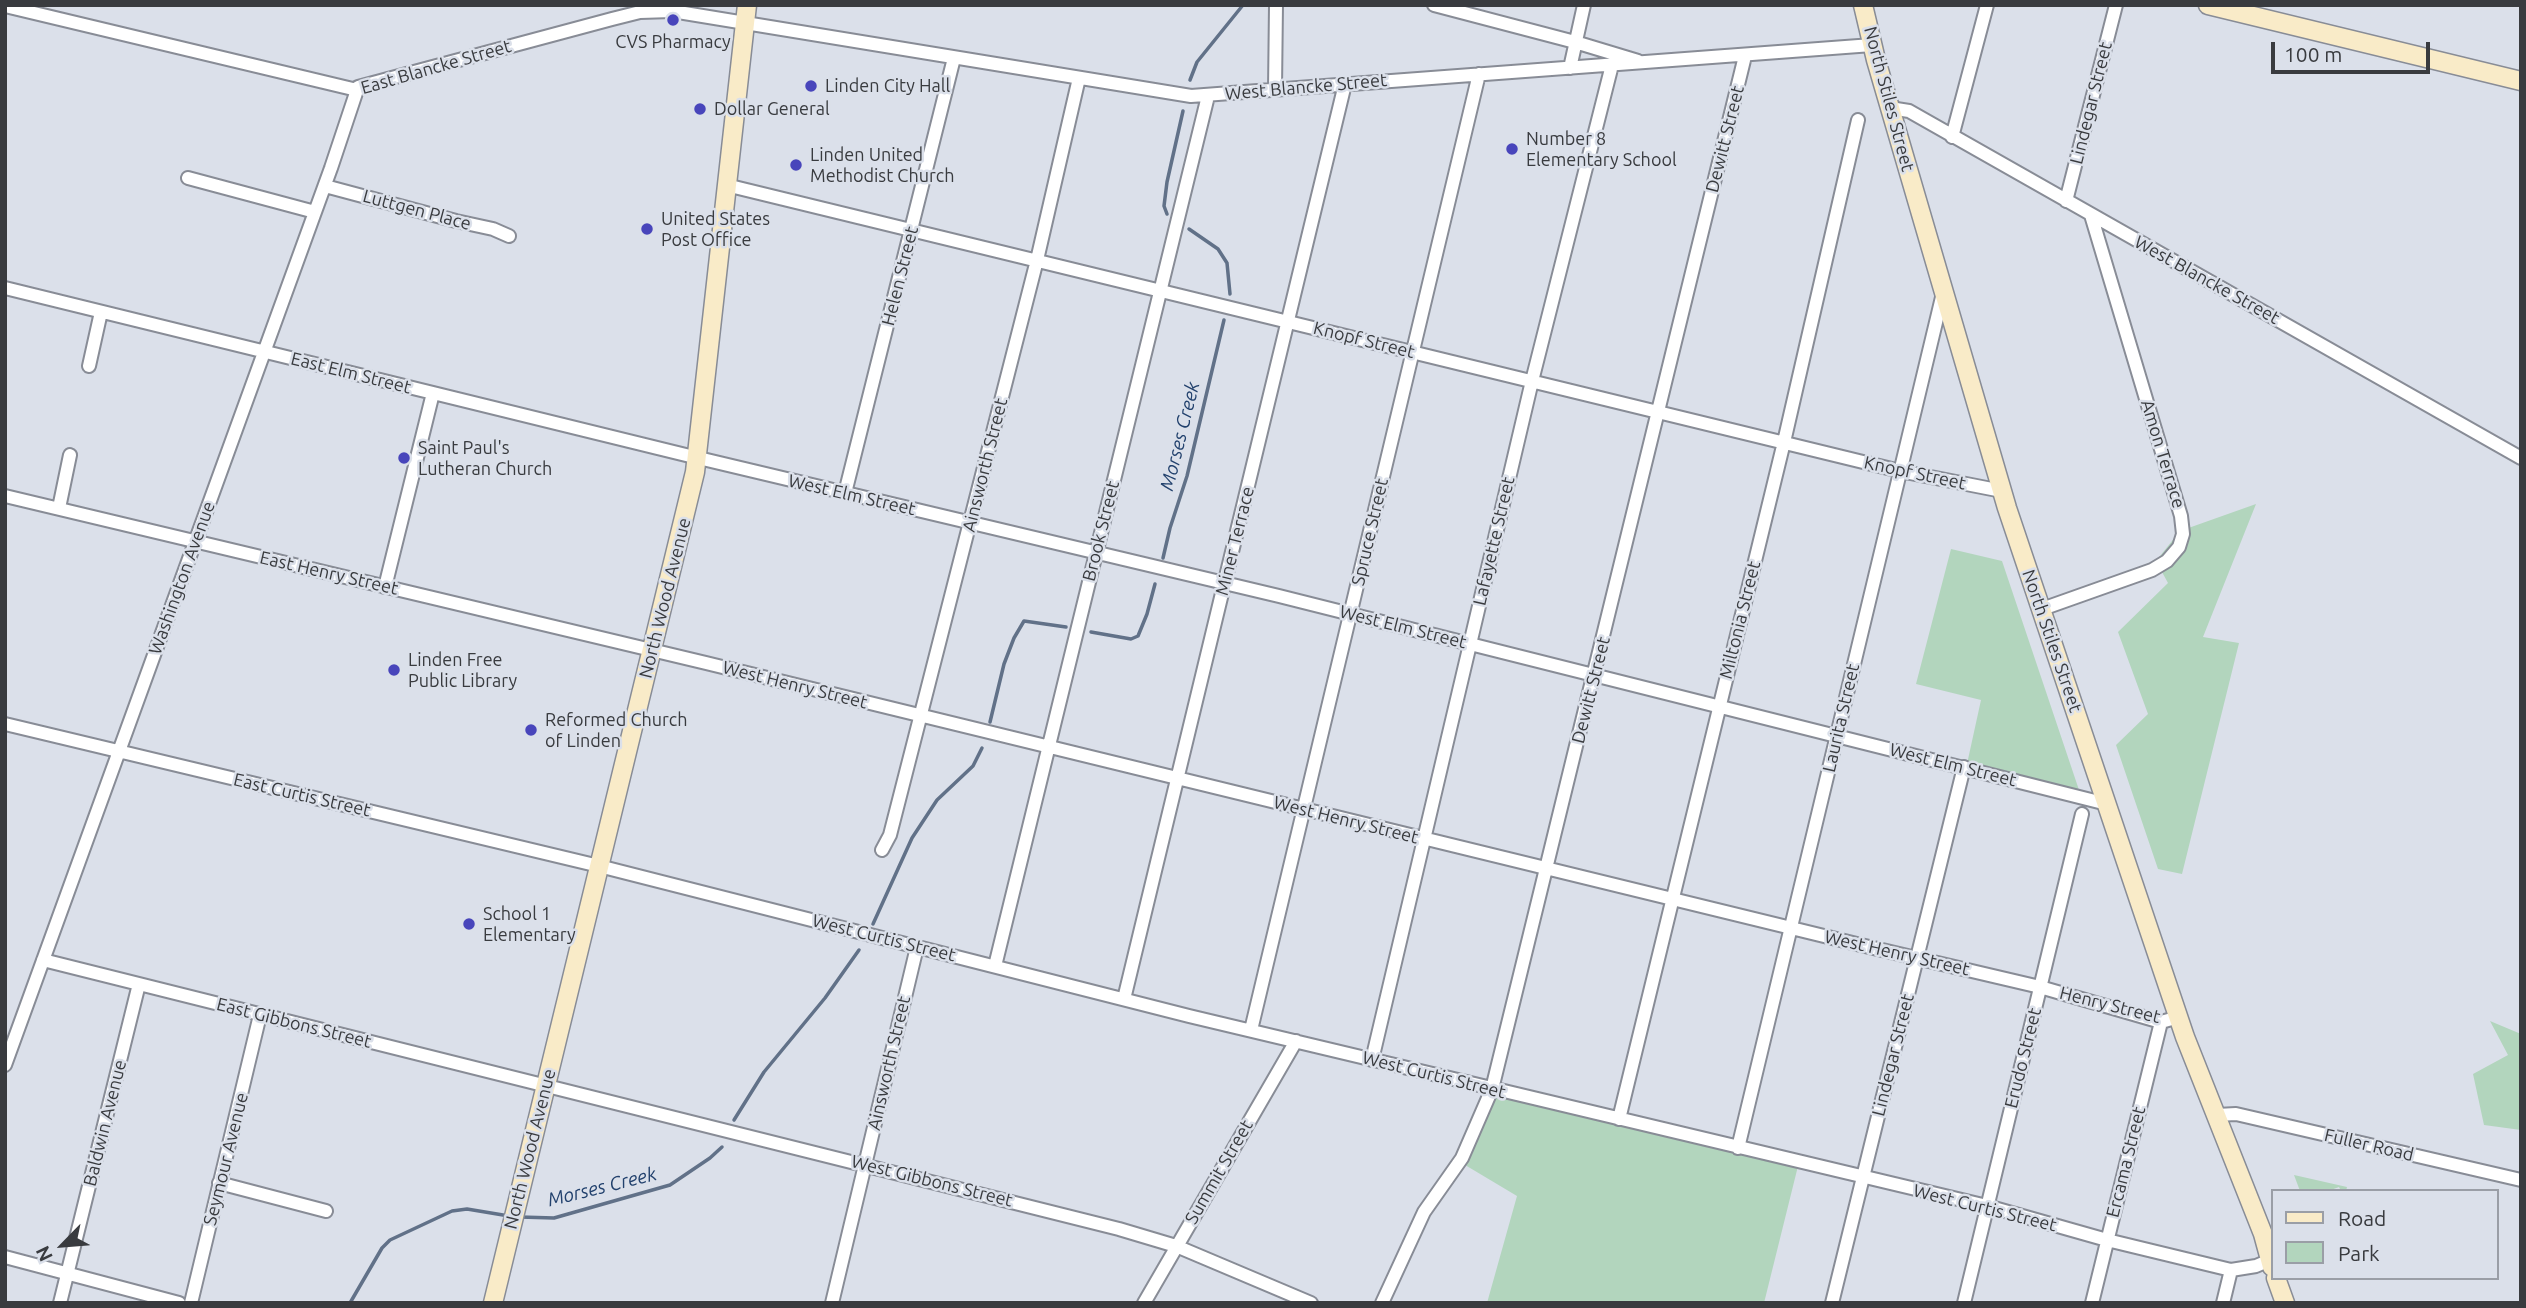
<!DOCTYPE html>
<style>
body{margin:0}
#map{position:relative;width:2526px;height:1308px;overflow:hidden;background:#dbe0ea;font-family:Ubuntu,sans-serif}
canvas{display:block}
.frame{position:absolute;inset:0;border:7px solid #393b3f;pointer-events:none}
.legend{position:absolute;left:2271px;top:1189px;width:228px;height:91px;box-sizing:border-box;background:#dbe0ea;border:2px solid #9a9ea6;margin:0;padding:9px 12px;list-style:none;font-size:21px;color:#393b3f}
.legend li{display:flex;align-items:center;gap:14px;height:35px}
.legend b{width:35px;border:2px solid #9a9ea6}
.north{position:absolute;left:28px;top:1210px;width:70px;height:70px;-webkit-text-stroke:5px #dbe0ea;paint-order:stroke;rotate:245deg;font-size:19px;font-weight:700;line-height:28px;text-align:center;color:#393b3f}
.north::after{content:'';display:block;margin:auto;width:24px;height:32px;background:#393b3f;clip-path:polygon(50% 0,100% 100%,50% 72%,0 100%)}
.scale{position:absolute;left:2271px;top:42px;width:159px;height:32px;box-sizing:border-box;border:4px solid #393b3f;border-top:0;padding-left:9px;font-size:21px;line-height:24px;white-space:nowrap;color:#393b3f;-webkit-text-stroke:5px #dbe0ea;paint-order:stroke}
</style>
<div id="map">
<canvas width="2526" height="1308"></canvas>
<div class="frame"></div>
<ul class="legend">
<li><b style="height:9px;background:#f9ebc8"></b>Road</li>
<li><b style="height:19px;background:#b2d5bd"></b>Park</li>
</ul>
<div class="north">N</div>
<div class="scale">100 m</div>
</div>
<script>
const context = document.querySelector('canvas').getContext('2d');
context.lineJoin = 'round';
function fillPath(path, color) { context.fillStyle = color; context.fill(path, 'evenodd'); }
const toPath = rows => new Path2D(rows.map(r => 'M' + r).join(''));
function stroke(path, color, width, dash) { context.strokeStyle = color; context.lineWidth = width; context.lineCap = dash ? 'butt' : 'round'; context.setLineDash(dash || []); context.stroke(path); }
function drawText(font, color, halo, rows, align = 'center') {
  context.font = font + ' Ubuntu,sans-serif'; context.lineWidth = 5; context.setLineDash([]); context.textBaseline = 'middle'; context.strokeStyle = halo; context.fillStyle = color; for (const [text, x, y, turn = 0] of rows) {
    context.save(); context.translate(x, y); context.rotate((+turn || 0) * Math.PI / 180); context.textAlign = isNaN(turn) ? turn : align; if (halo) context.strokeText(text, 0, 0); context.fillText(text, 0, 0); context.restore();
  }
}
const green = toPath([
 [2256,504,2203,637,2239,643,2182,874,2158,869,2116,745,2148,714,2118,632,2168,583,2156,561,2180,531],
 [1951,549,2002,561,2079,790,1967,764,1981,700,1916,684],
 [2490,1021,2521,1034,2521,1130,2484,1125,2473,1074,2508,1055],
 [1493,1083,1799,1162,1764,1303,1487,1303,1517,1196,1455,1159],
 [2294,1175,2347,1187,2346,1191,2341,1191,2339,1187,2328,1191,2300,1191]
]);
const stream = toPath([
 [1190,80,1197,62,1243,5],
 [1167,214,1164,206,1167,182,1183,111],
 [1189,229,1218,249,1227,263,1230,294],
 [1163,558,1170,528,1187,476,1224,320],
 [1091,632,1131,639,1138,636,1147,614,1155,584],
 [990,722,1004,664,1014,638,1024,621,1066,627],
 [873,924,912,838,937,800,973,766,982,748],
 [734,1120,764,1072,825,998,859,950],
 [520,1217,554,1218,670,1185,710,1158,722,1147],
 [350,1303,382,1248,390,1240,452,1211,467,1209,509,1216]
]);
const street = toPath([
 [1434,5,1575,42,1638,61],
 [5,6,357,90,358,87,612,19,640,12,672,11,1191,96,1872,45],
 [1570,68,1584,5],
 [1275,89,1276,5],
 [1890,108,1909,111,2521,458],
 [1952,137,1987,5],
 [188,178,315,212],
 [726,185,1900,471,2002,491],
 [325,186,456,221,493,229,509,236],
 [2066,201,2116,5],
 [5,288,690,456,1279,596,2107,804],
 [89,366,101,312],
 [845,493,954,58],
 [5,496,706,663,1865,946,2040,987,2161,1022,2179,1017],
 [59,508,70,455],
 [385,587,433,393],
 [2042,609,2152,570,2167,561,2179,547,2183,534,2181,516,2091,215],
 [5,724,599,866,1189,1016,1987,1206,2107,1240,2231,1270,2256,1266,2270,1260],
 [882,850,890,835,1037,260,1079,78],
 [43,960,1119,1229,1176,1246,1311,1303],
 [995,966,1208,96],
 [1124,999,1345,84],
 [1251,1030,1479,74],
 [1372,1060,1532,381,1612,65],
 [5,1065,331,168,357,90],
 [2217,1115,2236,1114,2521,1180],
 [1619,1119,1784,442,1858,120],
 [1738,1148,1943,293],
 [219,1183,326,1211],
 [5,1257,179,1303],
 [60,1303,139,984],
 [191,1303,260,1015],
 [832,1303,917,947],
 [1144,1303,1296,1041],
 [1382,1303,1424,1212,1462,1158,1492,1089,1745,56],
 [1832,1303,1964,767],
 [1964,1303,2082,814],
 [2092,1303,2161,1022],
 [2223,1303,2231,1270]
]);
const secondary = toPath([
 [1863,5,1876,60,2007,508,2185,1037,2263,1234,2272,1267],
 [2208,5,2521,81],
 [2276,1278,2285,1303],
 [493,1303,695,472,747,5]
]);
const markers = [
 [673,20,7,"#4845bb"],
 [811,86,7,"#4845bb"],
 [700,109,7,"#4845bb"],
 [1512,149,7,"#4845bb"],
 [796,165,7,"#4845bb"],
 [647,229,7,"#4845bb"],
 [404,458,7,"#4845bb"],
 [394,670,7,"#4845bb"],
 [531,730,7,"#4845bb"],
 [469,924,7,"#4845bb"]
];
const poiNames = [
 ["CVS Pharmacy",673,42,"center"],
 ["Linden City Hall",825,86],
 ["Dollar General",714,109],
 ["Number 8",1526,139],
 ["Elementary School",1526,160],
 ["Linden United",810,155],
 ["Methodist Church",810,176],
 ["United States",661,219],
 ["Post Office",661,240],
 ["Saint Paul's",418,448],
 ["Lutheran Church",418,469],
 ["Linden Free",408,660],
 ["Public Library",408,681],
 ["Reformed Church",545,720],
 ["of Linden",545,741],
 ["School 1",483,914],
 ["Elementary",483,935]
];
const streetNames = [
 ["East Blancke Street",436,67,-16],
 ["West Blancke Street",1306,87,-5],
 ["North Stiles Street",1889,99,75],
 ["Lindegar Street",2091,103,-76],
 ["Dewitt Street",1725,139,-76],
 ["Luttgen Place",417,210,15],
 ["Helen Street",900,276,-76],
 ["West Blancke Street",2207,280,29],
 ["Knopf Street",1364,340,14],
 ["East Elm Street",351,373,14],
 ["Amon Terrace",2163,454,73],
 ["Ainsworth Street",985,465,-76],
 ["Knopf Street",1915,473,12],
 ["West Elm Street",852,495,13],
 ["Brook Street",1101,531,-76],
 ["Spruce Street",1370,532,-77],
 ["Miner Terrace",1235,541,-76],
 ["Lafayette Street",1494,541,-77],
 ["East Henry Street",329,573,13],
 ["Washington Avenue",182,578,-70],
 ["North Wood Avenue",665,598,-76],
 ["Miltonia Street",1740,620,-76],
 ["West Elm Street",1403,627,14],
 ["North Stiles Street",2052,641,71],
 ["West Henry Street",795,685,14],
 ["Dewitt Street",1591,690,-76],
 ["Laurita Street",1841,718,-77],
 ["West Elm Street",1953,765,14],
 ["East Curtis Street",302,795,13],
 ["West Henry Street",1346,820,14],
 ["West Curtis Street",884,938,14],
 ["West Henry Street",1897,953,13],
 ["Henry Street",2110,1005,14],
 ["East Gibbons Street",294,1023,14],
 ["Lindegar Street",1893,1055,-76],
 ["Erudo Street",2023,1058,-76],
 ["Ainsworth Street",889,1063,-77],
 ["West Curtis Street",1434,1075,14],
 ["Baldwin Avenue",105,1123,-76],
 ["Fuller Road",2369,1145,13],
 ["North Wood Avenue",530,1149,-76],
 ["Seymour Avenue",226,1159,-76],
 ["Ercama Street",2126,1162,-76],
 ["Summit Street",1219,1172,-60],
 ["West Gibbons Street",932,1181,14],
 ["West Curtis Street",1985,1208,14]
];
const waterNames = [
 ["Morses Creek",1180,436,-76],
 ["Morses Creek",602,1187,-14]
];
fillPath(green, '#b2d5bd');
stroke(stream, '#617188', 3.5);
stroke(street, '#888c96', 16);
stroke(secondary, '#888c96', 21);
stroke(street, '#fff', 12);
stroke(secondary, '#f9ebc8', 18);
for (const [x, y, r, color] of markers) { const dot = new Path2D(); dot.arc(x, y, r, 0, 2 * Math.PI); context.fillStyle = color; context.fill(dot); stroke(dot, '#dbe0ea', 2.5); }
drawText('18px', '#393b3f', '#dbe0ea', poiNames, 'left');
drawText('18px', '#393b3f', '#dbe0ea', streetNames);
drawText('italic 19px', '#22416d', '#dbe0ea', waterNames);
</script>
